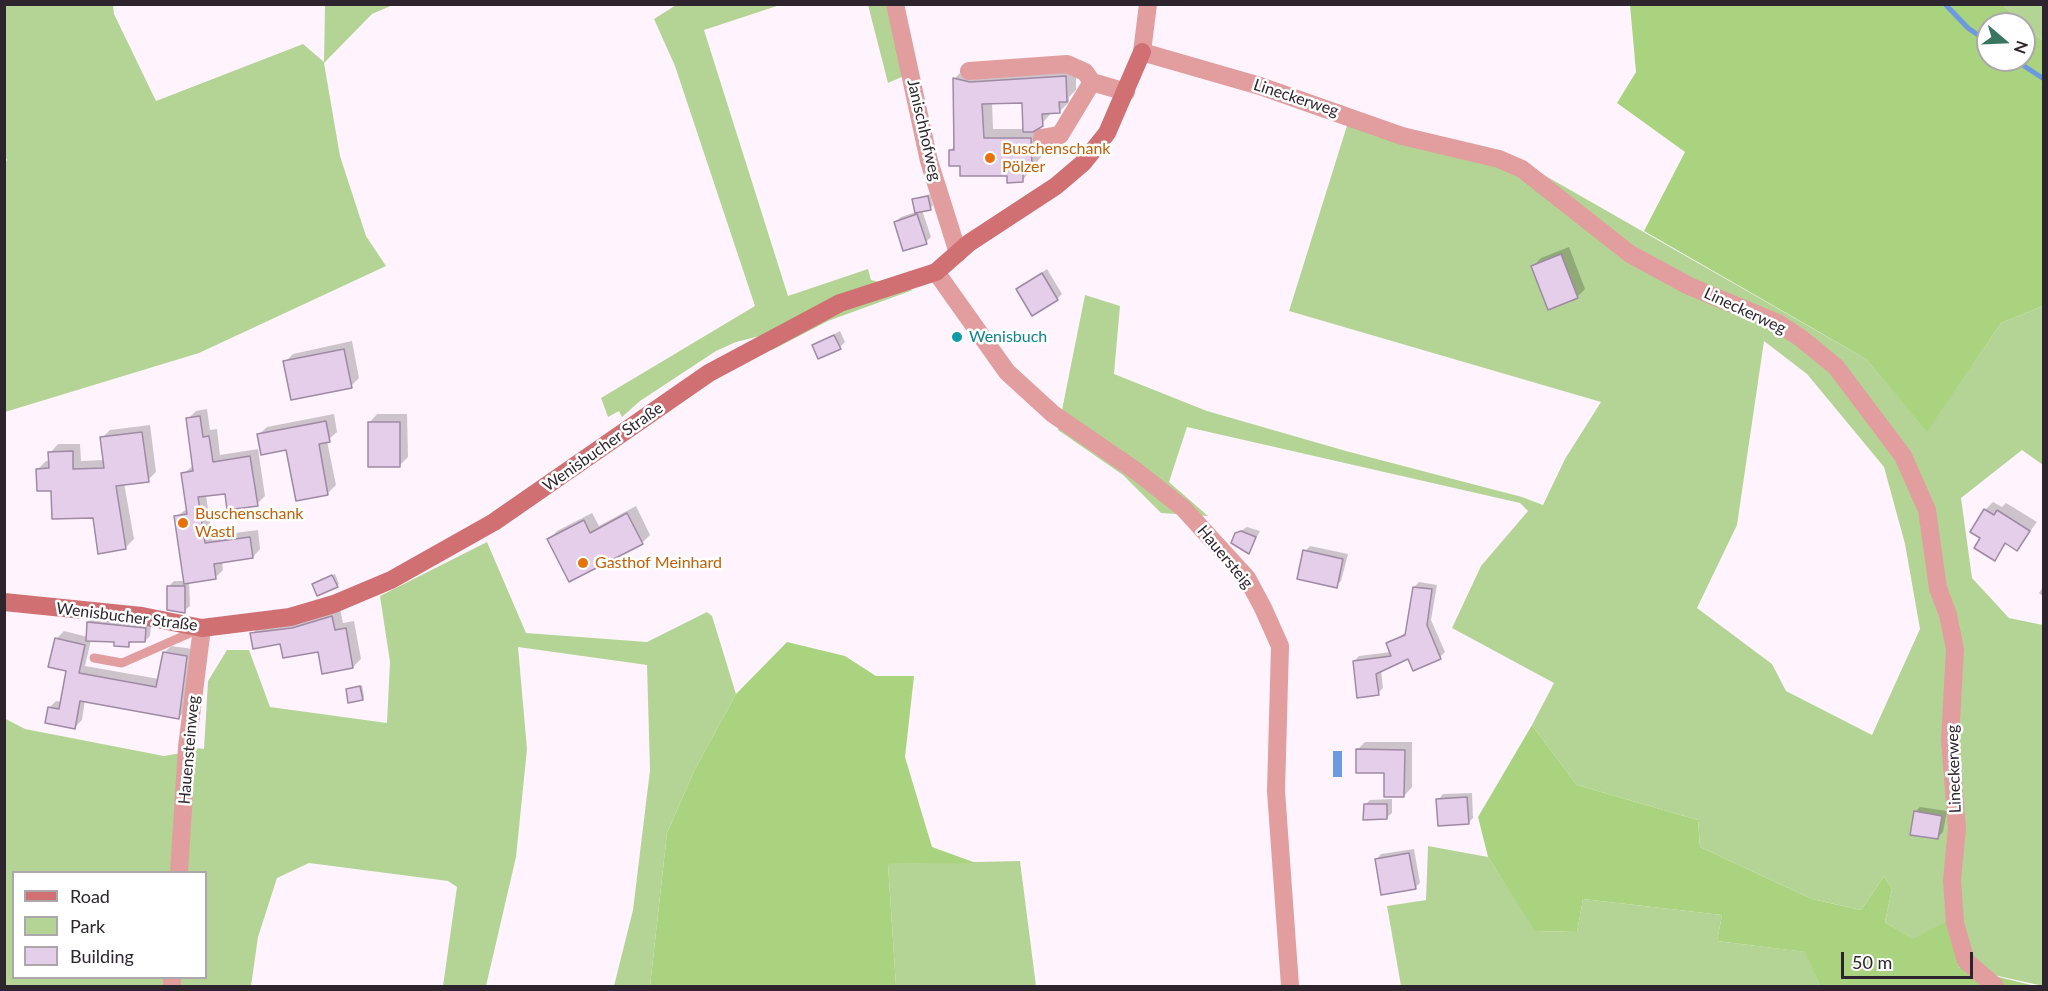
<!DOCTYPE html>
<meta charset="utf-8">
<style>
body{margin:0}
#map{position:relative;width:2048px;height:991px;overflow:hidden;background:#fff4fe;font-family:Lato,sans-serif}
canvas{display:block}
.frame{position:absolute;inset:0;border:6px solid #2e242d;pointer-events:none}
.legend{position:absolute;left:12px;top:871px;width:195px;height:108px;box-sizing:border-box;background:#fff;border:2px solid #aba7ab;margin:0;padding:8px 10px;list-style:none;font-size:18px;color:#2e242d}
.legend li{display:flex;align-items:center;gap:12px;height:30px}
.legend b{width:30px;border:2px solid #aba7ab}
.north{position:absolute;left:1976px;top:12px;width:60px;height:60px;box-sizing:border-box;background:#fff;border:2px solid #aba7ab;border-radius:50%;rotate:109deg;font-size:16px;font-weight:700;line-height:24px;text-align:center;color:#2e242d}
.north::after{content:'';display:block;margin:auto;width:21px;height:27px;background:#3a755f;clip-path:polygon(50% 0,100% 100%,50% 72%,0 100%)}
.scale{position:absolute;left:1841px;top:952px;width:132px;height:27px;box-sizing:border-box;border:3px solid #2e242d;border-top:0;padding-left:8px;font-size:18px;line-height:21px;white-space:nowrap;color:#2e242d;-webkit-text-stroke:4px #fff;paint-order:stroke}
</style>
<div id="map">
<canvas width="2048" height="991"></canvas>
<div class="frame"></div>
<ul class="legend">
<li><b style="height:8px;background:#d17072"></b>Road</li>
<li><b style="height:16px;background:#b4d495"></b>Park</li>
<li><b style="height:16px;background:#e4ceea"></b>Building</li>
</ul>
<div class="north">N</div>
<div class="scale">50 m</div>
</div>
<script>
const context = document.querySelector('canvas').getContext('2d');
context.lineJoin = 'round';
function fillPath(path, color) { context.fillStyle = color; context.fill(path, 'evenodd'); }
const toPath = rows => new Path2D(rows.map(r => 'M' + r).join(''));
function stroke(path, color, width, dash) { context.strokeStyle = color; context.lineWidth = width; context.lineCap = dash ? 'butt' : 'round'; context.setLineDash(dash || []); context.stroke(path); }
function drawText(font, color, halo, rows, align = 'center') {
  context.font = font + ' Lato,sans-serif'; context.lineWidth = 5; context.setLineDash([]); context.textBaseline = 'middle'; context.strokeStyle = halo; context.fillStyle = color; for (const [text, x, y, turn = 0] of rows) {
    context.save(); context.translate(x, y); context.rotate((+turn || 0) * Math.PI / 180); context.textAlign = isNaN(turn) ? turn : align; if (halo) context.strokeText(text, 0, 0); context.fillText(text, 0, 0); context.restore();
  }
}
const green = toPath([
 [5,5,113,5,114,14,156,101,303,44,324,62,325,5,393,5,372,14,324,63,340,156,366,236,386,266,199,353,5,412,4,164,7,160,4,154],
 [676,5,780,5,704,30,788,296,868,269,871,280,913,290,828,321,772,350,764,335,736,342,716,351,640,401,622,417,619,411,608,417,601,398,755,306,675,66,654,19],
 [868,5,897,5,911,73,888,83],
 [2003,5,2043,5,2043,41],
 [1350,116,1405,131,1502,151,1866,359,1927,431,2001,323,2043,306,2043,465,2022,450,1961,498,1972,578,2009,618,2043,625,2043,986,1958,967,1885,922,1892,889,1884,876,1861,910,1812,899,1700,847,1698,820,1577,785,1532,725,1554,683,1452,628,1481,566,1528,511,1520,503,1187,427,1169,482,1208,516,1161,513,1123,475,1058,430,1085,295,1120,306,1114,374,1207,411,1346,451,1522,497,1543,505,1565,459,1601,402,1289,311],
 [1764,341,1807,374,1884,467,1905,544,1920,629,1872,735,1786,691,1772,664,1697,608,1737,525],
 [1914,812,1942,816,1938,839,1910,834],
 [487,542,526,633,647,642,707,612,712,616,736,694,695,769,667,833,650,986,614,986,633,910,650,770,647,665,518,647,527,749,516,857,486,986,443,986,457,887,448,881,309,863,277,878,258,937,251,986,5,986,4,718,25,729,164,756,187,752,187,747,204,749,208,681,227,650,249,650,270,707,387,723,390,662,380,596],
 [14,872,206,872,206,978,14,978],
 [1428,846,1488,857,1536,931,1577,932,1583,899,1722,915,1717,941,1806,952,1820,986,1401,986,1387,906,1426,900],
 [1020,861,1036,986,896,986,888,864]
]);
const forest = toPath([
 [1630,5,2003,5,2043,41,2043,306,2001,323,1927,432,1866,359,1644,231,1685,152,1617,103,1636,72],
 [1988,24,2024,24,2024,60,1988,60],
 [787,642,845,656,876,676,914,676,905,757,932,847,976,863,888,864,896,986,650,986,667,833,695,769,736,694],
 [1532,725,1577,785,1698,820,1700,847,1812,899,1861,910,1884,876,1892,889,1885,922,1913,939,1947,921,1958,967,2035,986,1820,986,1805,952,1717,941,1722,915,1583,899,1577,932,1535,931,1488,857,1478,817]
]);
const water = toPath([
 [1333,751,1342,751,1342,777,1333,777]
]);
const shadow = toPath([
 [1076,67,1076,90,1069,97,1069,102,1059,112,1052,112,1040,126,1041,157,1022,181,1008,174,961,164,950,150,956,145,954,79,964,69],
 [1023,101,1024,129,993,129,992,102],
 [930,194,933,206,922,210,931,237,926,242,895,222,901,217,916,212,914,200,916,198],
 [1569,247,1585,289,1577,297,1533,267,1541,258],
 [1047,269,1062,294,1057,299,1018,289],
 [840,331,845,342,840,347,814,345],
 [352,341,359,378,351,386,285,362,293,354],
 [207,409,210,430,217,429,220,455,258,449,265,496,257,504,226,492,206,495,212,536,258,530,260,549,253,557,222,561,223,570,215,578,189,582,190,606,184,611,168,587,174,581,185,581,176,517,188,508,183,474,194,465,188,419,196,411],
 [334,414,337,432,327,441,336,485,328,493,287,448,258,435,267,427],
 [377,414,407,414,408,457,400,465,369,423],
 [150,425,156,472,148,480,124,483,134,539,126,547,94,516,52,489,38,469,46,461,50,461,50,453,58,444,80,444,81,461,105,460,102,438,110,430],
 [1993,502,2002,507,2006,503,2037,522,2017,549,2007,543,1994,559,1982,538,1985,510],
 [636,506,650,535,642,543,549,540,557,531,592,513,599,526],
 [1247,527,1260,531,1249,552,1236,534],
 [1310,546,1348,554,1341,581,1336,586,1305,551],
 [335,574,339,584,337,586,314,584],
 [1419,582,1437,585,1431,620,1445,652,1440,657,1409,657,1381,670,1383,688,1378,693,1354,661,1359,656,1391,652,1387,644,1407,632,1414,587],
 [2044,586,2044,597,2039,593],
 [340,609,343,623,354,621,361,659,353,667,319,650,252,634,260,626],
 [93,617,151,624,150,636,145,641,133,640,128,645,116,640,91,640,85,666,159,679,164,653,171,646,193,649,186,710,179,717,85,700,82,720,75,727,49,708,56,701,62,702,68,670,50,666,57,638,64,631,88,637,88,622],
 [362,685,364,697,362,699,347,690],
 [1365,742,1412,742,1412,787,1404,796,1385,772,1357,750],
 [1472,793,1473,818,1468,823,1438,800,1443,794],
 [1392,799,1392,813,1386,818,1365,805,1370,800],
 [1920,807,1947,811,1943,832,1938,837,1915,812],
 [1414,849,1420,883,1415,888,1376,860,1381,854]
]);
const stream = toPath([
 [1945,4,1968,28,1988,42],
 [2015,60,2044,79]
]);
const building = toPath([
 [1066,76,1067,102,1059,102,1060,113,1042,114,1043,126,1033,132,1023,132,1022,103,982,104,984,138,1031,138,1032,168,1023,168,1023,182,1007,183,1007,176,960,176,960,166,949,166,949,150,954,150,953,78,970,82,1066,76],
 [928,196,931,210,915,213,912,199,928,196],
 [917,214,927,244,903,251,894,222,917,214],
 [1561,254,1578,298,1548,310,1531,266,1561,254],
 [1042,273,1058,300,1032,316,1016,289,1042,273],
 [834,335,841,349,818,359,812,345,834,335],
 [344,349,352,388,291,400,283,361,344,349],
 [200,416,203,437,209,436,213,462,250,456,258,506,227,510,225,494,198,497,205,543,250,537,253,558,214,564,216,579,184,584,174,516,187,514,181,473,193,471,186,418,200,416],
 [326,421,330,442,319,444,328,495,296,501,286,450,261,455,257,434,326,421],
 [368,422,400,422,400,467,368,467,368,422],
 [142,432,149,482,116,486,126,549,98,554,93,518,52,519,51,491,37,491,36,469,49,468,48,452,73,451,73,469,104,468,100,437,142,432],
 [1984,509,1994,515,1997,510,2030,531,2017,551,2005,543,1995,561,1974,548,1980,538,1970,532,1984,509],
 [627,513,643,544,569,582,547,539,584,520,590,533,627,513],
 [1241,531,1256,537,1249,554,1231,543,1235,533,1241,531],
 [1303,550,1343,559,1337,588,1297,579,1303,550],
 [332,575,338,587,317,596,312,584,332,575],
 [167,586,185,586,185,613,167,610,167,586],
 [1413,587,1432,589,1427,625,1441,659,1413,671,1408,659,1376,674,1379,695,1357,698,1353,661,1391,656,1386,643,1405,635,1413,587],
 [332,616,335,630,346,628,353,668,322,674,318,652,283,658,280,644,253,649,250,633,292,628,332,616],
 [87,622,146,628,145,642,129,642,129,647,114,646,114,642,86,641,87,622],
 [55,638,85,645,79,673,156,687,163,652,187,656,179,719,80,701,75,729,45,723,48,707,59,709,66,671,48,667,55,638],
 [360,686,363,700,348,703,346,689,360,686],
 [1356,749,1405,750,1404,797,1384,797,1384,773,1356,773,1356,749],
 [1467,797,1469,824,1438,826,1436,799,1467,797],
 [1364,804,1387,804,1387,819,1363,820,1364,804],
 [1914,811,1942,816,1938,839,1910,835,1914,811],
 [1409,853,1416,889,1381,895,1375,859,1409,853]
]);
const lane = toPath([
 [94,658,122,663,197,630]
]);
const street = toPath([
 [895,4,929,161,958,253],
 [1148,4,1142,52,1260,86,1402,136,1499,159,1522,169,1630,254,1689,286,1778,323,1802,339,1836,367,1903,456,1927,510,1938,588,1948,615,1955,649,1950,740,1957,828,1952,880,1955,923,1966,961,1995,986],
 [969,71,1067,64,1085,72,1092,82,1126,92],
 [1042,138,1060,135,1092,82],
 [936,272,1007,372,1053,414,1136,471,1183,508,1247,578,1263,608,1280,646,1276,791,1290,986],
 [179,872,187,747,202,628],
 [172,986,172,978]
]);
const secondary = toPath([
 [4,602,142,616,202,628,290,617,334,604,391,580,494,522,709,373,840,303,936,272,969,243,1056,186,1083,163,1107,133,1142,52]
]);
const markers = [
 [990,158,6,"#e8710a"],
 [957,337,6,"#0f9aa8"],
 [183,523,6,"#e8710a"],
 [583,563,6,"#e8710a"]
];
const streetNames = [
 ["Lineckerweg",1296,98,18],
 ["Janischhofweg",924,130,77],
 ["Lineckerweg",1745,311,25],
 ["Wenisbucher Straße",603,447,-35],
 ["Hauersteig",1225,557,50],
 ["Wenisbucher Straße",127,617,7],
 ["Hauensteinweg",189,750,-85],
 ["Lineckerweg",1954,769,-92]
];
const foodNames = [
 ["Buschenschank",1002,149],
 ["Pölzer",1002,167],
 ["Buschenschank",195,514],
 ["Wastl",195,532],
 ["Gasthof Meinhard",595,563]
];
const cultureNames = [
 ["Wenisbuch",969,337]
];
fillPath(green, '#b4d495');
fillPath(forest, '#aad37f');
fillPath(water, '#6c99e1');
fillPath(shadow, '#0003');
stroke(stream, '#6c99e1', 5);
fillPath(building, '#e4ceea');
stroke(building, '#9f89a4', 1.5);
stroke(lane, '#e29e9e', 9);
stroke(street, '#e29e9e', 18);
stroke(secondary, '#d17072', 18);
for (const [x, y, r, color] of markers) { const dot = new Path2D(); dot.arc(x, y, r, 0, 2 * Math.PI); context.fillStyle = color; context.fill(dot); stroke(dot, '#fff', 2); }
drawText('16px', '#2e242d', '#fff', streetNames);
drawText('16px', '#c56008', '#fff', foodNames, 'left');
drawText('16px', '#0d838f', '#fff', cultureNames, 'left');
</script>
